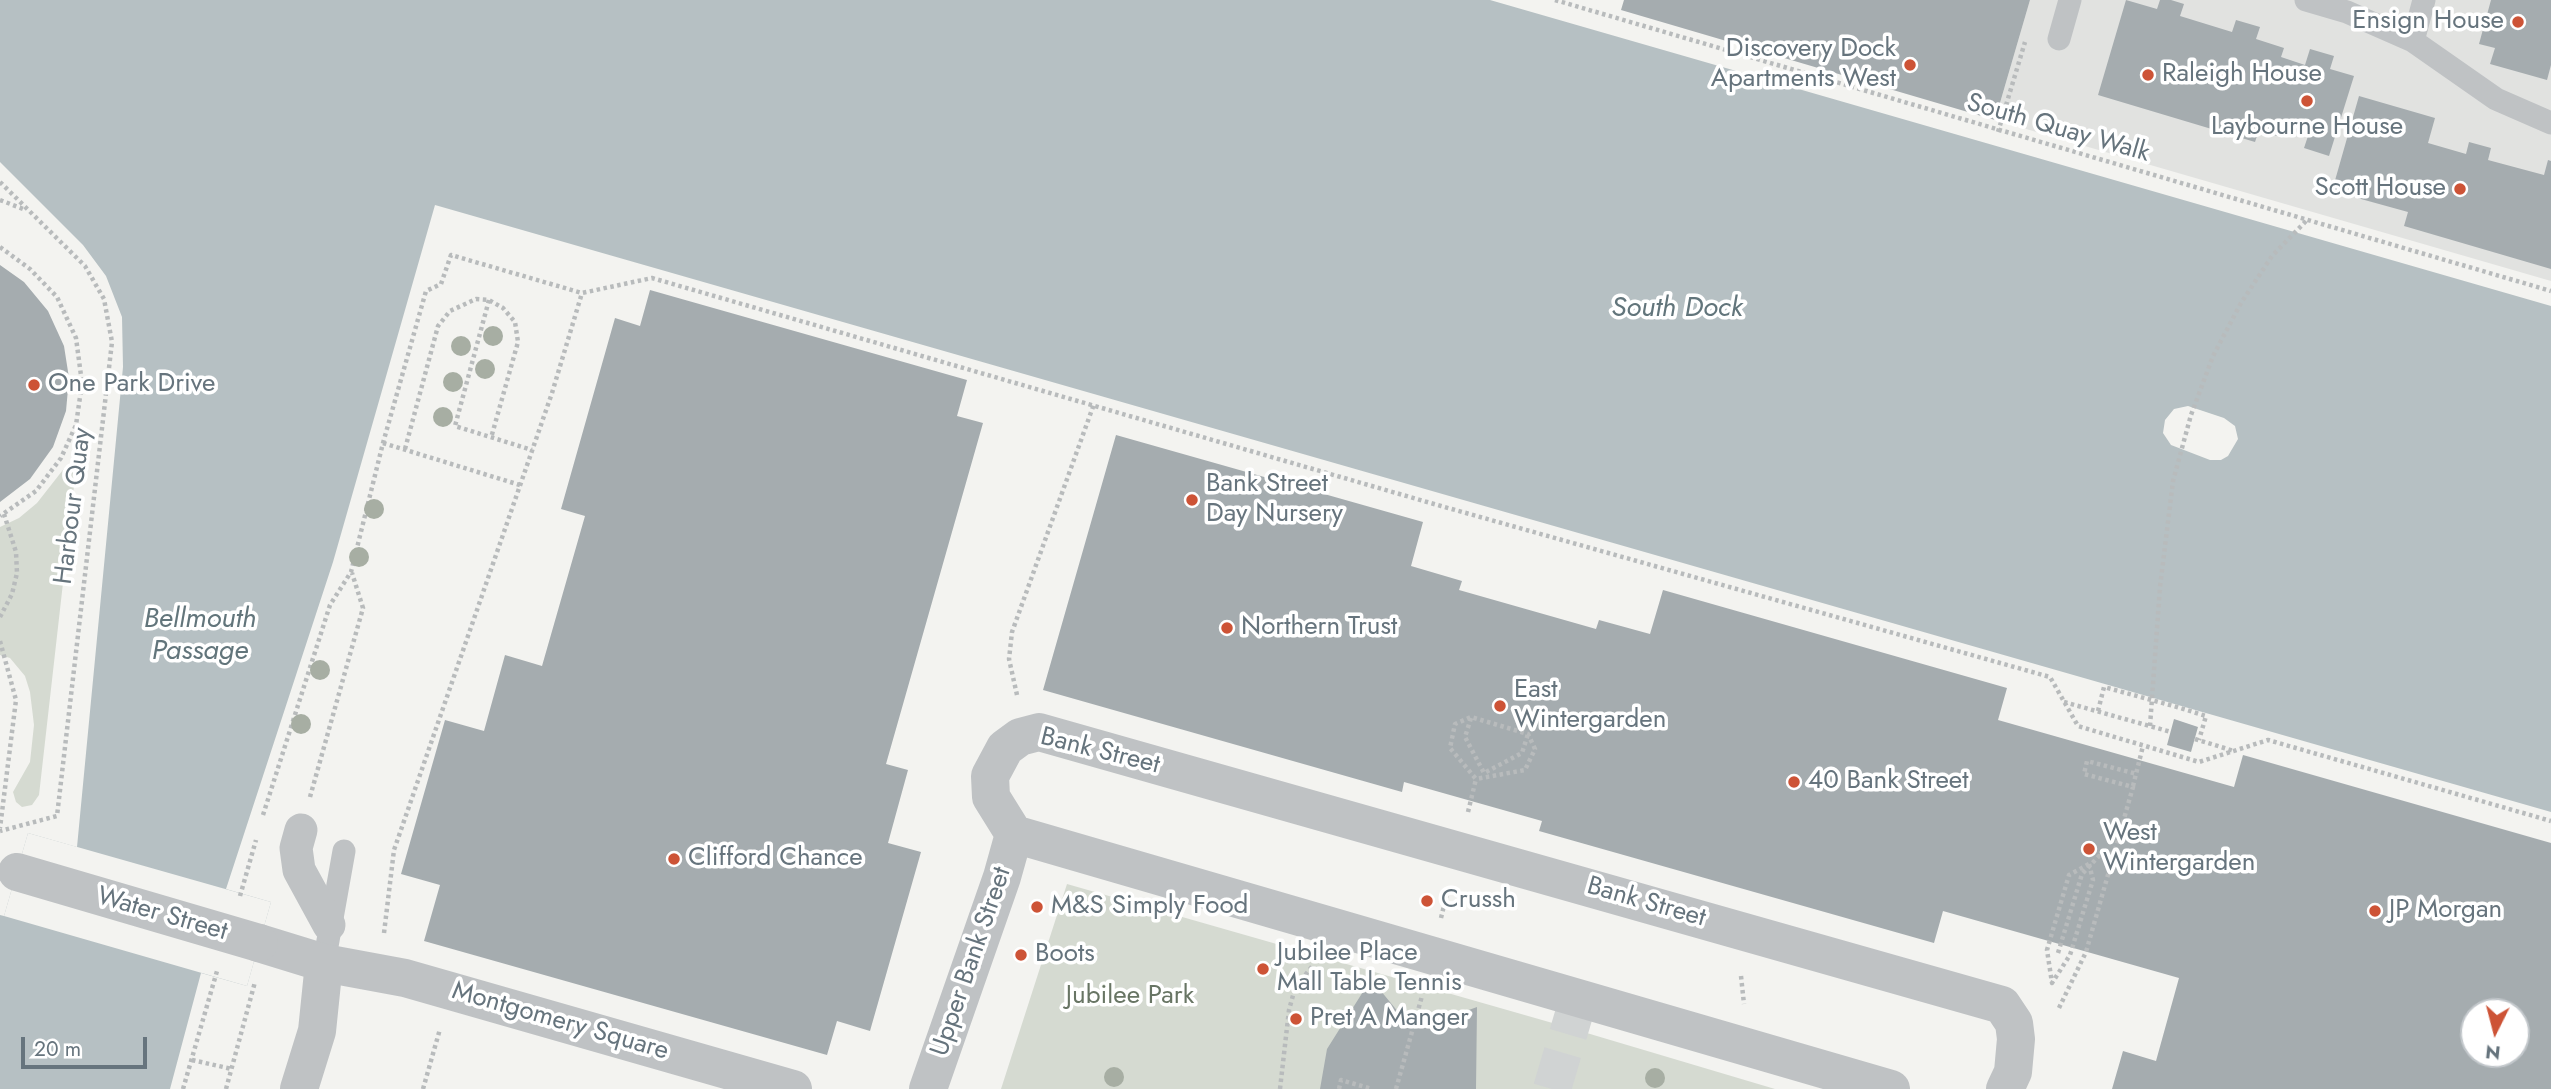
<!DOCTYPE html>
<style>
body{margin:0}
#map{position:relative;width:2551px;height:1089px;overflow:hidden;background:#f3f3f0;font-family:Jost,sans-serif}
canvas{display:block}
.north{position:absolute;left:2460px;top:998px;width:70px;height:70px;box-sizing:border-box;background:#fff;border:2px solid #c2c7cb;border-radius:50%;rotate:186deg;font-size:19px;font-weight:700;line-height:28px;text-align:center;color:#66747d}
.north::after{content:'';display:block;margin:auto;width:24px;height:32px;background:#cd5336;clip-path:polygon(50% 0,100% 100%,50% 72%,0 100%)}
.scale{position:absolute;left:21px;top:1037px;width:126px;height:32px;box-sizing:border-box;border:4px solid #66747d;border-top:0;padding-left:9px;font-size:21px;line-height:24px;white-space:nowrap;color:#66747d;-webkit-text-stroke:5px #fff;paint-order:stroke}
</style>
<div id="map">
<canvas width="2551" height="1089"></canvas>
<div class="north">N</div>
<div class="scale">20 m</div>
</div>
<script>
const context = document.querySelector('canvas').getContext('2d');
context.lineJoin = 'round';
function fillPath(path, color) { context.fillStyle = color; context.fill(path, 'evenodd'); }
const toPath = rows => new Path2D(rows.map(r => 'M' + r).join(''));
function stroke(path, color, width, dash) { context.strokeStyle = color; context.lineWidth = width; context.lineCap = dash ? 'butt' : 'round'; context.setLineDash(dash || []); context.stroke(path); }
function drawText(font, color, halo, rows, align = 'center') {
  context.font = font + ' Jost,sans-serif'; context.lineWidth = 7; context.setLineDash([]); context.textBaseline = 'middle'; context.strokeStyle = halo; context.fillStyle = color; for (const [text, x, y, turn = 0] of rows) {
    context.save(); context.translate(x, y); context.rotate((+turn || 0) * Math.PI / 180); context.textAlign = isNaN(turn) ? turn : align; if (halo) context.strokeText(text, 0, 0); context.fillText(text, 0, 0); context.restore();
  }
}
const built = toPath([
 [2030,0,2551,0,2551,281,1995,120]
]);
const green = toPath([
 [66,466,76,468,39,795,32,805,22,807,16,802,13,792,30,762,34,725,30,692,25,676,10,658,0,655,0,527,19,518,37,503],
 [1067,884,1570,1028,1775,1089,1001,1089]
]);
const water = toPath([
 [0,0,1490,0,2551,306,2551,812,435,205,333,562,226,889,271,902,247,986,201,973,170,1089,0,1089,0,915,4,916,28,833,77,847,123,367,122,317,106,276,83,245,0,162]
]);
const pier = toPath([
 [2188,406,2224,418,2235,426,2238,439,2228,456,2221,460,2210,460,2171,445,2163,433,2165,420,2174,409],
 [28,833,271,902,247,986,4,916]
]);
const building = toPath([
 [1624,0,2030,0,1995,120,1621,10],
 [2126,0,2157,9,2160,0,2171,0,2184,4,2180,16,2232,32,2236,20,2260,27,2256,39,2284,48,2281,57,2305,65,2310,49,2334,56,2330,69,2354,76,2329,156,2304,148,2308,136,2280,127,2277,136,2259,130,2255,142,2098,95],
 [2491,0,2551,0,2551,65,2547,80,2490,64,2495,48,2479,44],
 [2359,96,2435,118,2428,143,2466,154,2469,142,2491,148,2488,160,2544,175,2548,160,2551,161,2551,269,2404,226,2408,212,2332,191],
 [0,265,24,282,48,311,64,346,69,378,66,411,53,447,30,479,0,502],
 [650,290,967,380,957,416,983,423,886,764,908,770,888,843,921,852,870,1031,837,1021,827,1055,424,941,440,885,401,874,445,720,484,731,505,655,542,666,585,516,561,509,615,318,640,326],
 [1116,435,1423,522,1411,566,1462,581,1459,590,1596,629,1599,620,1650,634,1663,590,2007,688,1998,720,2234,787,2243,755,2551,843,2551,1089,2112,1089,2123,1051,2156,1061,2179,978,1943,911,1934,943,1539,831,1542,821,1404,782,1402,792,1043,690],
 [2474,1012,2516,1012,2516,1054,2474,1054],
 [2174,719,2198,727,2191,752,2167,745],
 [1371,979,1404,1019,1425,1026,1477,1007,1476,1089,1320,1089,1327,1049]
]);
const minorTunnel = toPath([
 [1552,1089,1579,997]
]);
const path = toPath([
 [1555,0,2551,291],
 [1998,132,2025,42],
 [0,182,85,266,104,299,112,342,57,816,0,831],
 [0,200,26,210],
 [0,247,30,269,57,297,76,338,82,383,76,425,61,458,36,491,0,516],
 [489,300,455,426,532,450],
 [383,443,520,485],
 [405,449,438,326,450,311,476,299,489,300,503,308,515,322,518,342,491,438],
 [0,617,12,594,17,573,16,552,4,514],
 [0,641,16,700,0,828],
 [1017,695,1009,659,1012,632,1094,404],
 [2064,702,2171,732],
 [2098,711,2104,687,2177,707,2206,716,2199,740],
 [1471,718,1465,737,1484,773,1522,753,1528,734],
 [2195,739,2234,751],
 [2133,786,2143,746],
 [310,797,363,608,352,573],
 [1468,812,1476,779,1450,748,1455,724,1471,717,1528,734,1535,749,1525,770,1476,779],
 [263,815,330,605,351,572,383,443,426,291,441,284,451,255,582,293,652,278,1441,506,2050,677,2078,726,2199,762,2268,740,2551,821],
 [2089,864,2093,880,2070,955,2052,983,2047,950,2069,875,2089,864],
 [240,896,256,840],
 [1441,918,1448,889],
 [384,933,394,850,552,393,582,293],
 [2058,953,2082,874,2099,856,2115,853],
 [1741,976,1744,1004],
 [2059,1008,2086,952,2133,787,2084,774,2087,761,2137,774],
 [192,1060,232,1069],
 [183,1089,217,971],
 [226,1089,255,982],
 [423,1089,440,1029],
 [1280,1089,1289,1010,1295,988,1314,964],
 [1339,1089,1341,1080,1372,1089],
 [1396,1089,1422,996]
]);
const service = toPath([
 [2306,0,2347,12,2413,41,2496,99,2551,123],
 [2059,39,2070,0],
 [2413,41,2424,0],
 [324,963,344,851]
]);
const pedestrian = toPath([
 [301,830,296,848,299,870,329,925]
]);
const minor = toPath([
 [259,943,324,963,405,978,793,1089],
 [299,1089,317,1031,324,963],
 [928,1089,1002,877,1014,834],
 [1891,1089,1014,834,991,797,990,776,1005,748,1020,737,1039,732,2002,1005,2014,1023,2016,1039,2013,1072,2005,1089]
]);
const pathBridge = toPath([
 [2150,726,2160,587,2173,481,2191,415,2213,356,2241,303,2272,256,2306,221]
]);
const minorBridge = toPath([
 [17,872,259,943]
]);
const trees = [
 [493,336],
 [461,346],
 [485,369],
 [453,382],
 [443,417],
 [374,509],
 [359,557],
 [320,670],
 [301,724],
 [1114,1077],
 [1655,1078]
];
const markers = [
 [2518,22,7,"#cd5336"],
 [1910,65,7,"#cd5336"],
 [2148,75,7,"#cd5336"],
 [2307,101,7,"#cd5336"],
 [2460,189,7,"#cd5336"],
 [34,385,7,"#cd5336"],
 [1192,500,7,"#cd5336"],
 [1227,628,7,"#cd5336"],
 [1500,706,7,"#cd5336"],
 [1794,782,7,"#cd5336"],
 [2089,849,7,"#cd5336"],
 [674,859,7,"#cd5336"],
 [1427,901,7,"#cd5336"],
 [1037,907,7,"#cd5336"],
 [2375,911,7,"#cd5336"],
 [1021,955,7,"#cd5336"],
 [1263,969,7,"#cd5336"],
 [1296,1019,7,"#cd5336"]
];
const poiNames = [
 ["Ensign House",2504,22,"right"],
 ["Discovery Dock",1896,50,"right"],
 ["Apartments West",1896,80,"right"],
 ["Raleigh House",2162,75],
 ["Laybourne House",2307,128,"center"],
 ["Scott House",2446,189,"right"],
 ["One Park Drive",48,385],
 ["Bank Street",1206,485],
 ["Day Nursery",1206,515],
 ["Northern Trust",1241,628],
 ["East",1514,691],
 ["Wintergarden",1514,721],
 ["40 Bank Street",1808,782],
 ["West",2103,834],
 ["Wintergarden",2103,864],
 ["Clifford Chance",688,859],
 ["Crussh",1441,901],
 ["M&S Simply Food",1051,907],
 ["JP Morgan",2389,911],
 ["Jubilee Place",1277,954],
 ["Mall Table Tennis",1277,984],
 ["Boots",1035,955],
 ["Pret A Manger",1310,1019]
];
const streetNames = [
 ["South Quay Walk",2058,129,16],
 ["Harbour Quay",74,506,-83],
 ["Bank Street",1100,752,14],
 ["Bank Street",1646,903,16],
 ["Water Street",162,915,16],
 ["Upper Bank Street",972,962,-71],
 ["Montgomery Square",560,1022,16]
];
const parkNames = [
 ["Jubilee Park",1130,997]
];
const waterNames = [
 ["South Dock",1677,309],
 ["Bellmouth",200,620],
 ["Passage",200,652]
];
fillPath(built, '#e1e2e0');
fillPath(green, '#d5dad1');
fillPath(water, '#b6c0c3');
fillPath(pier, '#f3f3f0');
fillPath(building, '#a5acaf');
stroke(minorTunnel, '#d0d3d3', 38, [38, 19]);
stroke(path, '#b8bbbc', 4.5, [3.5, 3.5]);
stroke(service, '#bfc2c4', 23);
stroke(pedestrian, '#bfc2c4', 33);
stroke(minor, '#bfc2c4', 38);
stroke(pathBridge, '#b8bbbc', 4.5, [3.5, 3.5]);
stroke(minorBridge, '#bfc2c4', 38);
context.fillStyle = '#a7aea3';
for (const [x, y] of trees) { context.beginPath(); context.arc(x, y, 10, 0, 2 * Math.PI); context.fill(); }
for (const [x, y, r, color] of markers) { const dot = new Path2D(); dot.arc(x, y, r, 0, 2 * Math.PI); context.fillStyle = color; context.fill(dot); stroke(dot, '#fff', 2.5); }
drawText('26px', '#66747d', '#fff', poiNames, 'left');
drawText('26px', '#66747d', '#fff', streetNames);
drawText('26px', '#687564', '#fff', parkNames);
drawText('italic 28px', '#62757b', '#fff', waterNames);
</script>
